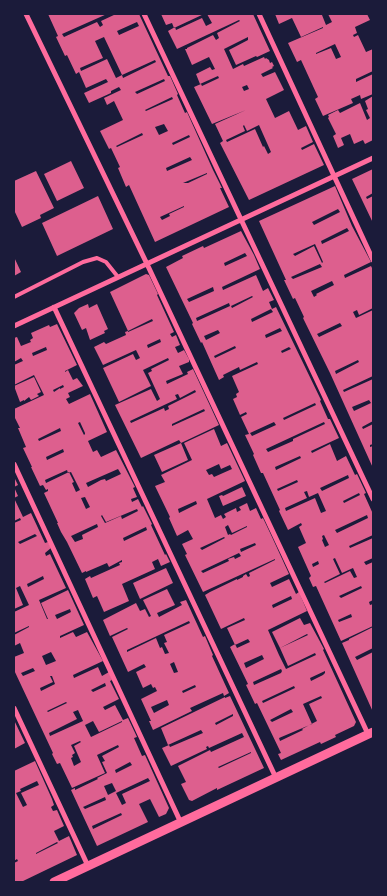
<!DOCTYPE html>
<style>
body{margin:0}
#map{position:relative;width:387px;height:896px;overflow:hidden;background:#1b1b3a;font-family:Signika,sans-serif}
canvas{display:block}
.frame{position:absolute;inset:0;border:15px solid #1b1b3a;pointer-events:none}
</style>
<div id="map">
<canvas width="387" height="896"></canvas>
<div class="frame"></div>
</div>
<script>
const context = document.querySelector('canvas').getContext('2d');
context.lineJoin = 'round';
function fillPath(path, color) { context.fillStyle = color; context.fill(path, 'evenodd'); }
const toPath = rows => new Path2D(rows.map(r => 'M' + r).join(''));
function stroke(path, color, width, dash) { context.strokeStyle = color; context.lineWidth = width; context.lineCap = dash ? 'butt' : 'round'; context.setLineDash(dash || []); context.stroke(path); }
const building = toPath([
 [48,14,107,14,62,34,64,37,97,22,100,27,103,25,101,21,116,14,139,14,168,76,170,76,178,94,177,95,185,113,187,112,213,170,222,188,220,188,229,207,155,242,129,185,126,187,118,168,120,167,111,148,109,149,100,131,123,120,114,101,107,105,104,98,121,90,119,87,111,91,111,93,89,103,84,93,108,82,106,79,86,88,79,72,76,74,67,55,65,56,56,37,58,36],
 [137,22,139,26,119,35,117,31],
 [104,37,122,75,155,60,156,62,123,78,122,75,116,78,107,59,81,71,80,68,103,58,95,41],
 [164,79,165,81,137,94,135,92],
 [172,97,173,99,146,111,145,110],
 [164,124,168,131,159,135,155,127],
 [142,133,143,135,117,147,116,146],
 [189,135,190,137,173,145,172,143],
 [190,157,192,160,167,171,166,168],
 [207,173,207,174,188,183,183,183],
 [184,206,184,207,169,214,170,216,162,220,160,217],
 [161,14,204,14,174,28,172,23,166,25],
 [207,14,253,14,270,51,257,57,256,56,236,65,229,50,248,40,248,37,224,49,233,69,243,64,244,66,264,57,265,59,266,58,269,60,270,63,272,62,274,66,272,67,273,68,261,74,263,77,275,72,284,90,266,99,275,118,289,111,298,130,306,126,313,142,301,148,302,150,314,144,324,165,249,200,220,143,223,141,215,124,246,110,212,124,194,87,201,84,202,86,219,78,218,76,200,84,196,74,210,67,212,70,215,69,209,57,192,65,185,49,187,49,187,48,213,35,216,40,219,38,217,33,240,21,239,20,177,49,168,31,175,27,176,30,202,18,206,26,212,23],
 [247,85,249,89,244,91,242,87],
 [244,125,247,131,259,125,271,152,268,154,264,146,263,147,255,129,227,142,226,140,245,131,243,126],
 [275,14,325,14,322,15,326,25,332,22,328,14,367,14,370,20,355,27,357,33,353,35,354,37,358,35,366,52,373,49,373,71,356,79,356,82,373,74,373,94,361,99,360,95,351,99,353,103,323,116,315,99,318,97,301,60,297,62,288,43,323,28,323,27,301,37,292,18,279,24],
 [335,44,341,57,336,59,331,48,316,54,316,53],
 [373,96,373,140,365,144,363,140,354,144,350,134,341,138,344,145,338,148,333,136,336,134,328,118,329,117,328,115,338,110,340,113,360,103,367,120,370,118,366,110,368,109,365,101],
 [71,161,84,188,57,201,44,174],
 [373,169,373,193,366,197,367,199,373,196,373,223,352,179],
 [36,171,54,208,40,215,41,218,22,227,14,210,14,181],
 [335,186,352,226,371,262,344,275,345,278,371,266,373,270,373,308,359,315,357,310,353,312,356,318,373,310,373,376,343,390,344,392,373,379,373,421,362,427,363,429,373,424,373,444,370,445,370,447,373,446,373,468,330,373,303,318,304,317,295,298,293,299,284,280,286,280,259,221],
 [338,209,340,212,314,225,312,222],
 [347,228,349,231,322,244,321,241],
 [315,244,323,262,322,263,314,246,295,256,293,254],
 [320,264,322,267,293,279,291,277],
 [332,281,334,285,316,294,317,295,314,297,311,291],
 [340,323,342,326,319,337,317,334],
 [358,360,359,362,336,374,335,371],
 [369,400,371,403,354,411,352,407],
 [98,196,113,229,57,256,42,223],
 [241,231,254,255,260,269,222,287,223,290,256,275,263,291,268,288,274,300,269,302,272,309,276,307,321,400,320,401,328,419,330,419,339,438,311,451,312,453,330,444,337,461,346,456,355,475,357,474,366,493,364,494,373,514,373,535,349,546,350,548,373,538,373,558,364,562,366,565,373,562,373,600,369,602,370,605,373,604,373,626,341,641,316,586,313,587,309,578,311,576,298,547,306,543,299,527,302,525,301,523,288,530,279,511,280,510,263,473,261,473,253,455,254,454,245,435,249,434,241,417,247,414,246,412,240,415,233,399,237,397,236,394,239,392,232,376,258,364,257,362,240,370,239,367,223,375,224,377,219,380,202,342,201,343,192,324,193,323,166,267,183,258,182,256,203,246,204,248],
 [245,253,247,256,225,266,224,263],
 [213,287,214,291,189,302,187,299],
 [252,296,253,297,232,308,231,306],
 [229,303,230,306,197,321,196,318],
 [271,309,273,312,252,322,251,319],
 [280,328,282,331,266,338,265,335],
 [218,330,220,333,206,340,204,336],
 [235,346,236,348,215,358,214,356],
 [289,347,291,349,282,353,281,351],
 [315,403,316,405,284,420,283,418],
 [274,422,276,425,252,436,250,433],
 [324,422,325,424,293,439,293,441,268,452,266,449],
 [300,456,301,458,276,470,275,467],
 [348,475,349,478,322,491,320,488],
 [297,480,298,482,278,491,277,489],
 [307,491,309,497,318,493,326,511,321,513,315,498,286,511,285,508,307,498,304,492],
 [359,493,360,495,344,503,343,501],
 [367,515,368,518,337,533,335,530],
 [324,535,329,545,325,547,322,540,323,539,322,536],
 [335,558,342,573,353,568,357,577,354,578,350,571,325,583,324,582,340,574,333,559],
 [318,561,319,564,313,567,312,564],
 [361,586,362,588,341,598,339,596],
 [351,614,352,617,339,622,338,620],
 [14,257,21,272,14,276],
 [146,274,149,275,158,294,157,295,174,332,170,334,172,337,176,335,180,345,175,347,178,353,184,350,189,359,189,362,179,366,183,374,166,381,167,384,188,374,187,372,193,369,219,425,181,443,188,460,162,472,154,455,181,443,179,440,141,458,115,405,151,389,157,401,160,399,148,373,152,371,151,369,169,360,168,358,143,370,151,386,119,402,103,368,133,354,136,360,140,358,136,350,103,365,94,347,104,342,106,344,126,335,125,332,128,331,128,332,153,321,152,319,128,331,110,292],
 [160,339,161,342,148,348,147,345],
 [195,390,196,392,168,406,169,409,165,411,164,408,131,423,130,421,177,399,175,395,178,394,180,398],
 [204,409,205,411,172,426,172,424],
 [88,304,89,308,97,304,108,329,104,331,105,333,90,340,86,328,82,330,74,313,79,308],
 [57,324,77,365,65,371,65,372,68,370,73,380,77,378,83,386,68,393,70,397,66,399,69,404,90,394,107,432,88,441,93,452,97,450,101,457,116,450,135,487,133,488,137,497,131,499,132,502,138,499,142,507,143,506,152,524,151,525,165,555,166,554,170,562,161,566,158,559,152,562,155,569,122,584,129,601,104,612,97,596,93,598,85,579,90,576,91,578,120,565,119,563,122,562,122,560,109,567,107,563,86,572,86,571,82,573,67,542,61,532,57,523,58,523,44,493,48,491,48,489,46,490,43,485,40,486,31,467,32,467,23,448,26,447,18,428,20,428,14,416,14,409,44,395,34,375,14,385,14,365,23,361,21,358,14,362,14,338,17,337,21,346,31,342,30,340,33,338,31,333,49,325,50,327],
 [46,347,47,350,33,356,32,353],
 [63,385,64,387,60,389,60,388,54,392,53,390],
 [80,422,85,433,85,434,84,435,78,423],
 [60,428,61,431,39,441,38,439],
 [63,449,64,452,47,460,46,457],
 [118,469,121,474,106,481,105,479,101,480,88,487,86,483],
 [67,470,68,473,71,472,80,490,76,492,72,483,74,482,69,472,46,483,45,480],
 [85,497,90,507,86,509,81,498],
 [137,509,138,511,122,519,121,516,105,523,101,516,102,515,106,522],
 [97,524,98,527,82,535,83,539,75,542,71,536],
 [146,527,147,530,124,541,123,538],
 [34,377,41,392,37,394,39,396,31,400,29,397,24,401,24,400,20,402,14,386],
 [214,429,221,446,227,443,245,481,207,499,215,518,221,515,223,519,226,517,224,514,236,508,237,512,241,510,239,507,247,503,250,511,256,508,261,519,263,518,272,537,289,574,270,583,272,587,289,579,296,594,299,592,307,611,268,630,279,655,286,669,316,655,315,653,288,666,280,648,308,635,307,634,280,648,272,632,300,618,304,625,310,623,324,649,323,650,356,722,354,726,335,735,336,737,321,744,320,742,281,760,278,754,281,753,257,703,255,704,246,685,248,684,230,647,235,644,237,648,250,642,248,639,235,645,227,628,245,620,244,618,221,629,205,595,210,592,237,579,237,580,243,577,243,576,246,574,248,577,250,576,249,573,275,560,275,559,203,592,185,555,187,554,182,544,193,539,188,530,177,536,169,518,170,517,155,486,165,482,161,475,192,460,184,443],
 [219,464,221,469,230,465,232,469,214,477,212,474,209,475,206,470],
 [196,501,197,504,179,513,178,509],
 [228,525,232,533,247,526,247,527,231,535,230,534,228,535,225,527],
 [224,537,225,538,202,550,200,548],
 [255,543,256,545,241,552,240,549],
 [239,553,241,556,235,559,234,557,228,559,229,561,203,573,201,571],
 [291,596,292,599,273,608,272,605],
 [262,655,264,659,246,668,244,663],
 [281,669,282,671,281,673,254,685,253,682],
 [325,671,325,673,323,675,311,681,310,678],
 [294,686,295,688,263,703,262,701],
 [321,696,322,698,309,704,317,721,302,729,303,730,280,741,279,738,312,724,303,704],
 [291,709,293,712,272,722,270,720],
 [14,477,18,485,14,487,18,496,14,498,23,517,31,513,45,543,48,542,51,548,45,553,46,556,50,554,66,588,39,600,47,619,48,619,41,603,68,590,84,625,60,636,60,638,73,632,76,637,87,632,103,661,73,675,74,678,98,667,102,676,109,672,112,680,110,681,119,699,103,707,105,710,115,705,123,720,128,718,137,737,134,738,142,756,145,755,169,808,166,814,159,817,150,799,139,804,148,822,97,846,71,790,75,788,75,790,98,779,97,778,107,773,102,762,105,761,102,756,119,747,118,745,97,755,105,773,72,788,60,763,57,764,52,754,53,753,14,670,14,657,24,653,20,643,14,646,14,635,29,627,29,626,14,633,14,612,29,605,20,586,16,588,23,605,14,609,14,523,21,520,20,518,14,521],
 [35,534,37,536,20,544,18,542],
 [43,576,44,579,28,587,27,584],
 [70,609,71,612,57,619,55,615],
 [51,652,56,661,46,665,42,656],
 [33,668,35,671,23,676,21,673],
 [50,676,52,676,55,684,41,691,40,688,53,682],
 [105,683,106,686,93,692,91,690],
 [66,702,67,703,48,712,47,711],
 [78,710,83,721,50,736,49,733,77,719,73,712],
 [93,721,99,732,122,721,122,722,91,737,85,725],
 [80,741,81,742,74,746,81,762,74,766,71,758,73,757,72,755,75,753,71,745],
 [130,762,132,765,116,773,115,770],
 [148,778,150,781,122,794,126,803,122,805,116,793],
 [112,783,116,791,108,795,104,786],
 [105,797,106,800,85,809,83,807],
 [121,813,122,815,93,829,92,826],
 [242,487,246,496,223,506,219,496,222,495,223,496],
 [166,568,173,583,140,599,133,583],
 [167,589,175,605,157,613,159,617,182,605,180,602,186,600,203,637,205,636,213,655,212,656,229,693,224,696,223,693,190,708,192,711,153,730,149,721,151,721,141,699,157,691,155,687,153,688,151,684,143,688,136,672,146,667,144,664,128,672,112,637,128,629,127,628,110,636,103,620,136,603,140,611,145,609,149,617,151,616,143,600],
 [189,621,190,623,164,635,167,642,164,643,169,653,165,654,162,647,160,648,156,638,127,652,127,650],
 [174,662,178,672,174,673,170,664],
 [195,685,196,687,183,693,182,691],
 [167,700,169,705,154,713,151,707],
 [373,627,373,648,355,657,357,660,373,652,373,712,342,643,349,640,349,639],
 [230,696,264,768,217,790,217,788,192,801,189,800,181,784,186,782,178,766,210,750,211,752,244,737,242,733,209,748,208,746,206,747,207,749,171,766,162,748,169,745,170,747,203,733,201,730,168,745,161,728,225,697,225,698],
 [233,714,233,716,216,725,215,723],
 [251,752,251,753,219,768,218,767],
 [14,720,25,743,14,749],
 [35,761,52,799,54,805,51,807,53,811,57,810,64,826,54,831,59,841,69,836,77,855,21,882,14,882,14,863,18,861,17,859,14,861,14,840,15,839,14,838,14,771],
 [37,781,39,785,21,793,27,805,23,807,16,793,21,791,20,789],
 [57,842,58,843,36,854,36,853]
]);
const service = toPath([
 [14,297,83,262,97,258,106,262,118,277]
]);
const minor = toPath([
 [26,14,147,264,368,734],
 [144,14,373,499],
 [259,14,373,260],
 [54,307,276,778],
 [14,326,373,158],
 [14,464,181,823],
 [14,708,88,866]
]);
const tertiary = toPath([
 [54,882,373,732]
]);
fillPath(building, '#dd5f8e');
stroke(service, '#ff6b9d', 4);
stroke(minor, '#ff6b9d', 5);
stroke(tertiary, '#ff6b9d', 9);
</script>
